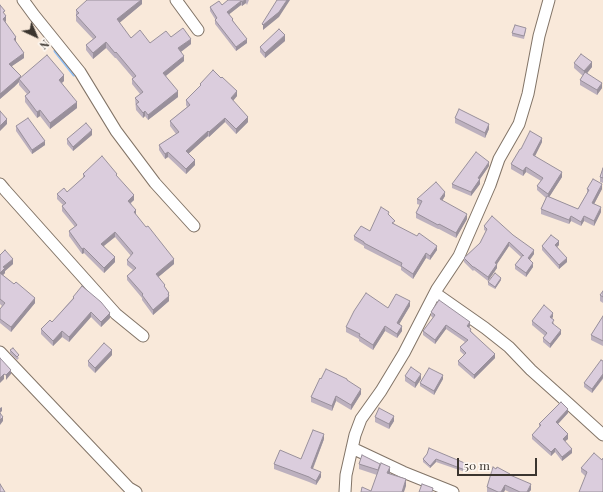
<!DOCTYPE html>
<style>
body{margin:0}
#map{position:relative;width:603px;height:492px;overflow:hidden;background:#f9e9da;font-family:"Playfair Display",serif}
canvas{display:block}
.north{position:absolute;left:16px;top:16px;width:40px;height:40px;-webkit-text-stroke:3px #fef8f2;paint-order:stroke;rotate:136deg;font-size:11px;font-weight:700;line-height:16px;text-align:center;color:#3b352f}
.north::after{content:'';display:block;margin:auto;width:14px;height:18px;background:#3b352f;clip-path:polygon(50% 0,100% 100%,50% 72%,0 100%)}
.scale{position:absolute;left:457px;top:458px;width:80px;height:18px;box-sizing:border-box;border:2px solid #3b352f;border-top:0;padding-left:5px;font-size:12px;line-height:14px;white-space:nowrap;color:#3b352f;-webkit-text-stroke:3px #fef8f2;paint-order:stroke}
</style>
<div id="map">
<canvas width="603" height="492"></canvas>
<div class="north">N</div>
<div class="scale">50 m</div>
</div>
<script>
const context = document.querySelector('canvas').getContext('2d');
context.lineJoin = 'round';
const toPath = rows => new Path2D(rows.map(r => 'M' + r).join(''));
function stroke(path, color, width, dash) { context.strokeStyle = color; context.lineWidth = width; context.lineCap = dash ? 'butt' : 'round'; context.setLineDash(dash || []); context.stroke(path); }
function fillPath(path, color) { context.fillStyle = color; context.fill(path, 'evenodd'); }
const stream = toPath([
 [55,51,74,75]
]);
const street = toPath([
 [23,0,34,15,80,72,116,131,155,183,194,226],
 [176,0,198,30],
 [0,184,5,190,116,314,143,336],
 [435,293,485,328,509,347,531,370,569,404,603,435],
 [0,352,129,488,136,492],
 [352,448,403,472,453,492],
 [345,492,346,475,355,435,361,419,381,391,404,353,437,289,459,256,490,185,499,159,519,124,528,94,539,36,549,0]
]);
const wall = toPath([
 [142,0,142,4,119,23,131,38,150,43,171,37,191,44,181,52,184,61,166,76,178,97,148,120,145,116,143,118,136,110,135,98,140,94,132,84,132,79,133,78,116,58,115,58,106,48,93,59,86,50,86,45,93,39,76,21,76,10],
 [228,0,249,0,247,5,246,3,242,6,241,5,229,14,247,43,236,51,215,24,215,19,210,11,210,7,222,5],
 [5,14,6,21,5,22,16,42,24,58,12,66,21,77,64,81,62,83,77,108,50,129,40,116,37,118,25,102,25,96,27,94,19,85,19,82,14,87,0,99],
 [526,30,524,39,512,36,512,33],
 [285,41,265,58,260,52,260,47],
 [574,63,592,67,587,73,602,88,597,95,580,85,580,80,583,76,574,68],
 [200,84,237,96,233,101,248,122,236,134,225,122,209,137,208,136,188,154,195,165,186,174,168,157,165,159,159,150,159,145,176,134,170,126,170,121,187,107,186,105,186,100,200,86],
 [455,118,489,129,485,138,455,123],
 [16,126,45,145,32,154,16,131],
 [92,135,73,151,67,144,67,139],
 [542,142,535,156,562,177,549,197,578,209,587,193,587,189,602,189,594,204,601,212,594,226,584,221,581,226,571,221,569,224,541,214,541,209,546,198,537,190,537,186,541,181,526,172,523,176,511,169,511,164,521,149],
 [489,166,480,179,480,184,471,196,452,188,452,184],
 [603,168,603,183,600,182,600,177],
 [83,174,117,176,134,200,131,203,136,215,174,264,158,277,169,293,169,301,153,315,142,300,142,298,127,280,127,276,133,270,127,265,127,260,131,256,115,237,104,246,115,262,104,273,84,253,82,254,69,236,69,231,75,227,62,211,62,206,63,205,57,199,57,194,67,192,83,178],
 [445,196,442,201,467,219,456,238,439,229,438,229,416,218,416,213,420,205,417,204,417,199],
 [389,215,395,225,437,250,430,260,426,258,413,279,401,270,401,267,364,248,364,246,354,240,354,236,370,231],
 [484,226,534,254,530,260,533,267,526,277,515,269,515,265,521,257,509,246,497,264,497,268,488,281,474,270,473,271,464,262,464,258,480,243,486,231,484,230],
 [559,245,557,247,567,262,559,269,542,250,542,246],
 [0,255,13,264,5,271,5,273,3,275,35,303,11,332,0,323,0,309,2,306,0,304],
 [501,280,495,289,488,285,488,282],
 [603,291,603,303,600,301,600,295],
 [73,297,110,318,101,327,91,317,69,342,62,337,53,346,41,334,41,329,52,322,73,298],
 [410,306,399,324,402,331,397,338,385,331,373,350,359,341,359,339,346,332,346,327,388,308],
 [431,312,470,326,469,327,471,331,495,358,474,379,458,365,458,361,464,355,460,351,460,347,465,342,446,329,435,344,423,335,423,331,433,318,431,316],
 [603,316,603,346,591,340,591,335],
 [553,317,552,318,554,324,553,325,561,334,550,348,543,342,543,338,545,336,532,325,532,321],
 [10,350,19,358,17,360,10,353],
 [112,355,95,373,88,366,88,361],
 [603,361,603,379,592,393,584,387,584,383],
 [405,376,421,379,415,388,405,381],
 [321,379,347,381,361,394,351,410,336,401,332,411,311,402,311,397],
 [443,379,434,395,420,386,420,383],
 [568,413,558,424,568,439,565,441,572,453,562,461,555,452,551,456,532,439,532,435,539,427,539,424],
 [375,417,394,421,389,429,375,422],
 [324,439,313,469,321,477,316,485,309,482,274,469,274,464,301,459],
 [427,454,467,466,465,472,436,462,430,468,423,462,423,459],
 [602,460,585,476,581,472,581,468],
 [359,464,380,466,390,474,406,486,371,491,377,475,359,469],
 [510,475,531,490,529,492,509,492,505,490,504,492,487,492,487,487]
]);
const shadedWall = toPath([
 [141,0,142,0,142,4,117,25,117,19],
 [245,0,246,0,246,3,242,6,242,2],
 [287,0,290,0,279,17,263,30,263,25],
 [241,1,241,5,227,16,227,12],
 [6,16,6,21,3,24,3,19],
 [285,35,285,41,265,58,265,53],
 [16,37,16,42,14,44,14,39],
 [191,39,191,44,178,54,178,48],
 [247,39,247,43,236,51,236,47],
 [106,42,106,48,93,59,93,53],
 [24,53,24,58,9,68,9,64],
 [184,56,184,61,163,78,163,73],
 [592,62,592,67,584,77,584,71],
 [64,75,64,81,59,85,59,80],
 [21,76,21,81,19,79,19,82,14,87,0,99,0,94],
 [602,83,602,88,597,95,597,90],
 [178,91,178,97,148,120,148,115],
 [237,91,237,96,231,103,231,98],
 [77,102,77,108,50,129,50,123],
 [40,110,40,116,37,118,37,112],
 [145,111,145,116,143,118,143,113],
 [248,117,248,122,236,134,236,129],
 [225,118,225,122,209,137,209,132],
 [7,119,7,124,0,131,0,126],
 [489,124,489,129,485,138,485,133],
 [92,130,92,135,73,151,73,147],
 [208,131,208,136,186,156,186,151],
 [542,138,542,142,533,160,533,155],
 [45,141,45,145,32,154,32,150],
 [168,152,168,157,165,159,165,154],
 [195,160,195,165,186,174,186,169],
 [489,162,489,166,480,179,480,184,471,196,471,192,478,178],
 [526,167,526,172,523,176,523,171],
 [562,172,562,177,548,199,548,194],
 [602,184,602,189,592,208,592,203],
 [445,192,445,196,440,204,440,199],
 [134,195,134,200,128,205,128,201],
 [601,207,601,212,594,226,594,221],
 [136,210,136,215,134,217,134,212],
 [467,214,467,219,456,238,456,233],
 [571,216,571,221,569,224,569,220],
 [584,216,584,221,581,226,581,222],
 [115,232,115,237,101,248,101,244],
 [559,241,559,245,555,249,555,245],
 [509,242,509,246,495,267,495,263],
 [437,246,437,250,430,260,430,256],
 [84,248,84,253,82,254,82,249],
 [534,250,534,254,528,262,528,258],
 [426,253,426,258,413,279,413,274],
 [115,257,115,262,104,273,104,268],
 [567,258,567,262,559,269,559,265],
 [13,259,13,264,5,271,5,273,0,278,0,273,3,267],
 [174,259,174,264,156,279,156,274],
 [533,263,533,267,526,277,526,273],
 [497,264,497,268,488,281,488,277],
 [501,278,501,280,495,289,495,287],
 [169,293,169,301,153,315,153,310],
 [35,298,35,303,11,332,11,327],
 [410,301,410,306,397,328,397,323],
 [91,312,91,317,69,342,69,337],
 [110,313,110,318,101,327,101,322],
 [553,313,553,317,550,320,550,317],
 [470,322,470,326,467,330,467,326],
 [446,325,446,329,435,344,435,340],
 [385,326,385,331,373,350,373,345],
 [402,326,402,331,397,338,397,334],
 [561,330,561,334,550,348,550,344],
 [62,331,62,337,53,346,53,341],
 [112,350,112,355,95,373,95,368],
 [495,354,495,358,474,379,474,375],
 [11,370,11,374,6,380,6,375],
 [4,374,4,379,0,383,0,378],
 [421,374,421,379,415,388,415,383],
 [603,374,603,378,592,393,592,389],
 [443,375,443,379,434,395,434,391],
 [361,389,361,394,351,410,351,405],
 [336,396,336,401,332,411,332,406],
 [2,407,2,411,0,413,0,408],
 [568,409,568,413,556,426,556,422],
 [394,416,394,421,389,429,389,424],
 [3,417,3,421,0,425,0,420],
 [324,434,324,439,311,473,311,468],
 [568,434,568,439,563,443,563,439],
 [555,448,555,452,551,456,551,452],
 [572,449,572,453,562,461,562,457],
 [436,459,436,462,430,468,430,466],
 [390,467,390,474,387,480,387,473],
 [321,472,321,477,316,485,316,481],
 [406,479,406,486,404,492,402,492],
 [531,484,531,490,529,492,527,492],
 [505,485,505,490,504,492,501,492]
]);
const building = toPath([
 [87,0,141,0,117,19,131,38,140,30,150,43,166,31,171,37,183,28,191,39,178,48,184,56,163,73,178,91,148,115,145,111,143,113,136,104,139,102,135,98,143,92,132,79,136,76,116,52,115,53,106,42,93,53,86,45,96,37,76,15,79,13,76,10,87,0],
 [228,0,245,0,242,2,241,1,227,12,233,19,232,20,247,39,236,47,215,20,217,18,210,7,219,1,222,5,228,0],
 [277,0,287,0,279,12,263,25,262,24,277,0],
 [0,5,5,11,3,12,6,16,3,19,16,37,14,39,24,53,9,64,21,76,0,94,0,5],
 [515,25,526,28,524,36,512,33,515,25],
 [279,29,285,35,265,53,260,47,279,29],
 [581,54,592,62,584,71,574,63,581,54],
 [47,55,64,75,59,80,77,102,50,123,40,110,37,112,25,96,30,92,19,79,47,55],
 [213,70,221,78,222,77,237,91,231,98,248,117,236,129,225,118,209,132,208,131,186,151,195,160,186,169,168,152,165,154,159,145,179,132,170,121,190,105,186,100,201,85,200,84,213,70],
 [585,72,602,83,597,90,580,80,585,72],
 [459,109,489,124,485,133,455,118,459,109],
 [0,111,7,119,0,126,0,111],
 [28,118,45,141,32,150,16,126,28,118],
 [86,123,92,130,73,147,67,139,86,123],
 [530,131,542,138,533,155,562,172,548,194,537,186,543,178,526,167,523,171,511,164,520,149,521,149,530,131],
 [476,152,489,162,478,178,480,179,471,192,452,184,476,152],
 [102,156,117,174,116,175,134,195,128,201,136,210,134,212,146,227,148,226,174,259,156,274,165,285,164,286,169,293,168,294,169,296,153,310,142,295,143,294,127,276,136,268,127,260,133,253,115,232,101,244,115,257,104,268,84,248,82,249,69,231,77,225,62,206,66,203,57,194,64,188,67,192,85,176,83,174,102,156],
 [603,168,603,178,600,177,603,168],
 [593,179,602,184,592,203,601,207,594,221,584,216,581,222,571,216,569,220,541,209,547,196,578,209,589,190,587,189,593,179],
 [436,182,445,192,440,199,467,214,456,233,439,224,438,225,416,213,422,201,417,199,436,182],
 [381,207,389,212,388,214,395,221,392,223,417,236,419,233,437,246,430,256,426,253,413,274,401,266,402,263,364,243,364,242,354,236,361,226,370,231,381,207],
 [492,216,513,235,534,250,528,258,533,263,526,273,515,265,523,255,524,256,509,242,495,263,497,264,488,277,474,267,473,267,464,258,480,243,487,229,484,226,492,216],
 [551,235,559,241,555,245,567,258,559,265,542,246,551,235],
 [5,250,13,259,3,267,5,268,0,273,0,255,5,250],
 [0,273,14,284,16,282,35,298,11,327,0,319,0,309,5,303,0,299,0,273],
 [495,273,501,278,495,287,488,282,495,273],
 [82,286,101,302,110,313,101,322,91,312,69,337,62,331,53,341,41,329,50,320,52,322,74,298,73,297,82,286],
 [603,291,603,297,600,295,603,291],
 [366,293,388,308,396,294,410,301,397,323,402,326,397,334,385,326,373,345,359,336,360,334,346,327,354,311,366,293],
 [439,300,470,322,467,326,471,329,470,331,495,354,474,375,458,361,466,353,460,347,468,340,446,325,435,340,423,331,435,315,431,312,439,300],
 [544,305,553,313,550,317,554,320,552,323,561,330,550,344,543,338,547,333,532,321,544,305],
 [603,316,603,341,591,335,603,316],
 [104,343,112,350,95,368,88,361,104,343],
 [13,348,19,355,17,357,10,350,13,348],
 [0,358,11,370,6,375,4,374,0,378,0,358],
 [601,360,603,361,603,374,592,389,584,383,601,360],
 [411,367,421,374,415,383,405,376,411,367],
 [429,368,443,375,434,391,420,383,429,368],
 [326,369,347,379,347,380,361,389,351,405,336,396,332,406,311,397,320,378,321,379,326,369],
 [561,402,568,409,556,422,568,434,563,439,572,449,562,457,555,448,551,452,532,435,541,425,539,424,561,402],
 [379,408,394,416,389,424,375,417,379,408],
 [0,413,3,417,0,420,0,413],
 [313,430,324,434,311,468,321,472,316,481,309,477,274,464,280,450,301,459,313,430],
 [429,448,467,464,465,470,436,459,430,466,423,459,427,454,429,448],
 [594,453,602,460,603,458,603,492,579,492,587,472,581,468,594,453],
 [362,455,380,464,378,470,359,464,362,455],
 [381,463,390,467,387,473,406,479,402,492,361,492,362,487,371,491,381,463],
 [493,467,496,469,497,467,510,474,510,475,531,484,527,492,520,492,505,485,501,492,498,492,487,487,493,467],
 [0,484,5,492,0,492,0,484],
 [422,484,433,488,432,492,419,492,422,484]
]);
stroke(stream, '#91bff3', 3);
stroke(street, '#827467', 13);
stroke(street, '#fff', 11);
fillPath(wall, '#bcb0be');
fillPath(shadedWall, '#99909b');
fillPath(building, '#dbcddd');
stroke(building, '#99909b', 1);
</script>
